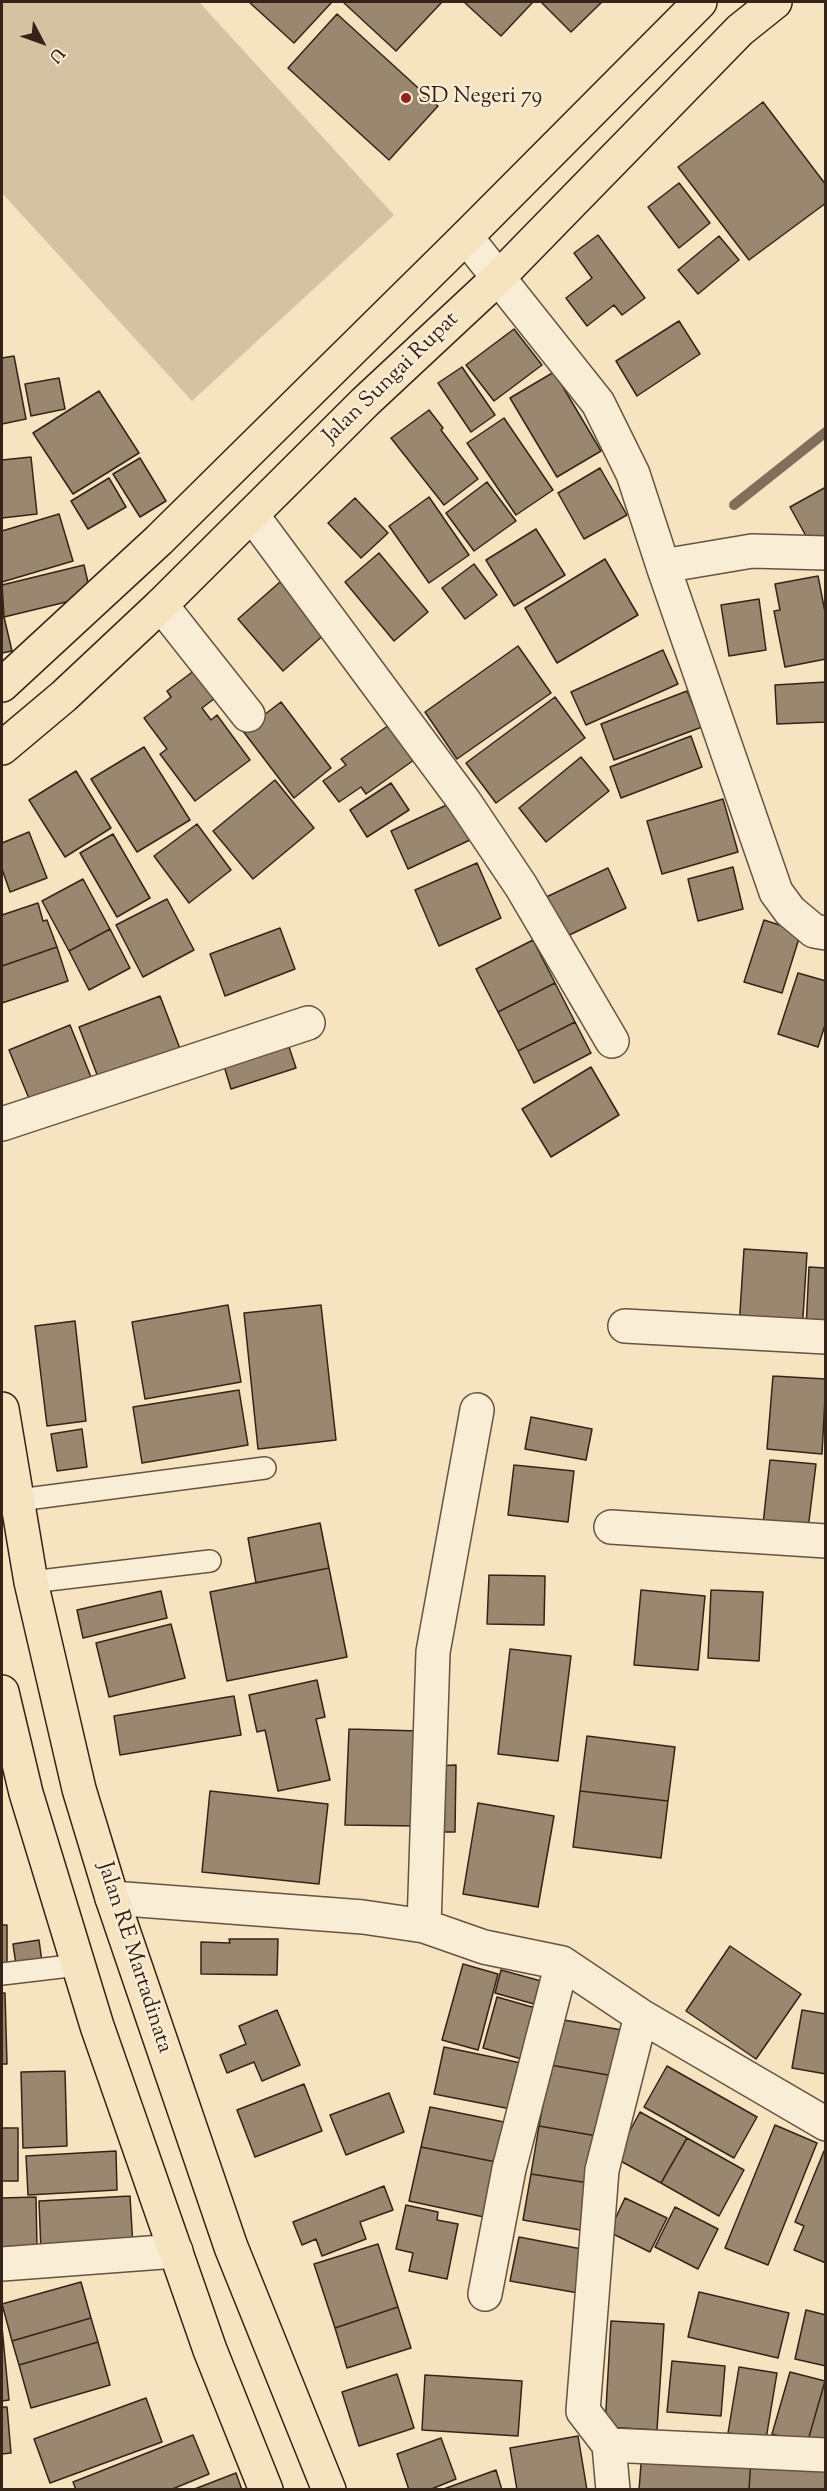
<!DOCTYPE html>
<style>
body{margin:0}
#map{position:relative;width:827px;height:2491px;overflow:hidden;background:#f6e3c0;font-family:"Sorts Mill Goudy",serif}
canvas{display:block}
.frame{position:absolute;inset:0;border:3px solid #362318;pointer-events:none}
.north{position:absolute;left:12px;top:12px;width:60px;height:60px;-webkit-text-stroke:4px #f9edd6;paint-order:stroke;rotate:131deg;font-size:16px;font-weight:700;line-height:24px;text-align:center;color:#362318}
.north::after{content:'';display:block;margin:auto;width:21px;height:27px;background:#362318;clip-path:polygon(50% 0,100% 100%,50% 72%,0 100%)}
</style>
<div id="map">
<canvas width="827" height="2491"></canvas>
<div class="frame"></div>
<div class="north">U</div>
</div>
<script>
const context = document.querySelector('canvas').getContext('2d');
context.lineJoin = 'round';
function fillPath(path, color) { context.fillStyle = color; context.fill(path, 'evenodd'); }
const toPath = rows => new Path2D(rows.map(r => 'M' + r).join(''));
function stroke(path, color, width, dash) { context.strokeStyle = color; context.lineWidth = width; context.lineCap = dash ? 'butt' : 'round'; context.setLineDash(dash || []); context.stroke(path); }
function drawText(font, color, halo, rows, align = 'center') {
  context.font = font + ' "Sorts Mill Goudy",serif'; context.lineWidth = 4.5; context.setLineDash([]); context.textBaseline = 'middle'; context.strokeStyle = halo; context.fillStyle = color; for (const [text, x, y, turn = 0] of rows) {
    context.save(); context.translate(x, y); context.rotate((+turn || 0) * Math.PI / 180); context.textAlign = isNaN(turn) ? turn : align; if (halo) context.strokeText(text, 0, 0); context.fillText(text, 0, 0); context.restore();
  }
}
const green = toPath([
 [2,2,199,2,394,215,192,401,2,193]
]);
const stream = toPath([
 [734,505,826,432]
]);
const building = toPath([
 [249,2,332,2,294,43,249,2],
 [343,2,442,2,396,51,343,2],
 [464,2,533,2,501,36,464,2],
 [541,2,602,2,571,32,541,2],
 [337,14,438,106,389,160,288,68,337,14],
 [763,102,826,185,826,203,749,260,678,167,763,102],
 [679,183,710,223,679,248,648,207,679,183],
 [598,235,645,298,622,315,614,305,587,326,566,298,592,278,574,253,598,235],
 [719,236,739,260,698,294,678,270,719,236],
 [679,321,700,354,637,396,616,361,679,321],
 [514,329,542,365,494,401,466,365,514,329],
 [14,356,26,419,2,424,2,358,14,356],
 [462,367,495,415,471,432,438,383,462,367],
 [554,372,601,451,557,477,510,398,554,372],
 [59,378,65,409,31,416,25,384,59,378],
 [99,391,139,453,73,494,33,433,99,391],
 [429,410,443,428,441,430,478,479,444,505,391,438,429,410],
 [504,418,553,490,516,515,467,443,504,418],
 [31,457,37,514,2,518,2,460,31,457],
 [140,458,166,501,140,517,113,474,140,458],
 [600,468,627,515,584,539,558,493,600,468],
 [109,478,126,507,88,529,71,501,109,478],
 [487,482,516,521,474,551,446,513,487,482],
 [826,487,826,536,811,545,790,507,826,487],
 [429,497,469,555,429,583,389,526,429,497],
 [355,498,388,533,361,558,328,523,355,498],
 [59,514,73,561,2,582,2,531,59,514],
 [536,529,565,575,514,606,486,560,536,529],
 [379,553,428,612,394,641,345,582,379,553],
 [605,559,638,615,557,663,525,608,605,559],
 [474,564,497,595,465,619,442,588,474,564],
 [84,565,91,596,4,617,2,585,84,565],
 [818,576,826,617,826,659,785,667,774,611,780,610,775,584,818,576],
 [280,582,326,633,283,671,238,619,280,582],
 [759,599,766,650,729,656,721,605,759,599],
 [2,617,4,617,12,651,2,653,2,617],
 [518,646,551,693,457,759,425,712,518,646],
 [663,650,678,684,586,725,571,692,663,650],
 [199,667,219,695,202,708,211,720,217,715,250,760,195,801,160,754,167,749,144,718,171,697,167,691,199,667],
 [826,682,826,722,777,724,775,685,826,682],
 [687,691,702,727,614,760,601,724,687,691],
 [555,697,585,738,496,803,466,763,555,697],
 [281,702,331,768,294,798,243,731,281,702],
 [389,725,414,760,366,794,361,787,339,802,323,781,346,765,341,759,389,725],
 [691,736,702,767,621,798,610,767,691,736],
 [144,747,190,820,137,852,91,779,144,747],
 [581,757,609,791,546,842,519,808,581,757],
 [76,771,111,828,65,857,29,800,76,771],
 [275,780,314,828,253,879,213,831,275,780],
 [391,783,409,810,367,837,350,810,391,783],
 [723,799,738,852,662,874,647,821,723,799],
 [453,802,470,840,408,869,391,831,453,802],
 [197,824,231,870,189,903,154,856,197,824],
 [29,832,47,878,10,892,2,869,2,843,29,832],
 [113,834,150,898,117,917,80,853,113,834],
 [477,863,501,918,439,946,415,890,477,863],
 [733,867,743,909,698,921,688,879,733,867],
 [608,868,626,908,561,939,542,899,608,868],
 [83,879,110,929,69,951,42,901,83,879],
 [167,899,194,950,143,977,116,925,167,899],
 [38,903,43,921,47,920,57,947,2,966,2,915,38,903],
 [764,920,801,932,782,993,744,982,764,920],
 [280,928,295,969,225,996,210,954,280,928],
 [110,929,130,968,89,990,69,951,110,929],
 [533,940,555,983,498,1012,476,969,533,940],
 [57,947,68,981,2,1003,2,966,57,947],
 [798,973,826,981,826,1022,818,1047,778,1034,798,973],
 [555,983,575,1022,518,1051,498,1012,555,983],
 [160,996,182,1054,101,1085,79,1027,160,996],
 [575,1022,591,1053,534,1083,518,1051,575,1022],
 [70,1025,95,1087,35,1113,9,1050,70,1025],
 [285,1035,296,1068,231,1089,221,1056,285,1035],
 [591,1067,619,1115,551,1157,522,1109,591,1067],
 [744,1249,807,1253,802,1332,739,1328,744,1249],
 [809,1267,826,1268,826,1331,806,1329,809,1267],
 [228,1305,241,1382,145,1399,132,1322,228,1305],
 [321,1305,336,1440,258,1449,244,1313,321,1305],
 [75,1321,86,1421,47,1426,35,1326,75,1321],
 [773,1376,826,1379,822,1454,767,1449,773,1376],
 [239,1390,248,1445,142,1463,133,1407,239,1390],
 [531,1417,592,1429,586,1460,525,1449,531,1417],
 [82,1429,87,1467,57,1471,51,1434,82,1429],
 [770,1460,816,1464,808,1529,763,1524,770,1460],
 [514,1465,574,1471,568,1522,508,1515,514,1465],
 [320,1523,329,1568,256,1583,248,1538,320,1523],
 [329,1568,347,1657,227,1681,210,1592,329,1568],
 [489,1575,545,1576,544,1625,487,1624,489,1575],
 [641,1590,705,1596,698,1670,634,1665,641,1590],
 [711,1590,763,1592,759,1661,708,1658,711,1590],
 [161,1591,167,1618,83,1638,77,1610,161,1591],
 [171,1624,185,1678,109,1697,96,1643,171,1624],
 [510,1649,571,1656,558,1761,498,1754,510,1649],
 [317,1680,325,1717,316,1719,330,1780,278,1791,265,1730,257,1732,249,1695,317,1680],
 [234,1696,241,1735,120,1755,114,1716,234,1696],
 [349,1729,419,1731,416,1826,345,1825,349,1729],
 [587,1736,675,1747,668,1801,580,1791,587,1736],
 [456,1765,455,1832,432,1832,432,1766,456,1765],
 [210,1791,328,1804,319,1884,202,1872,210,1791],
 [580,1791,668,1801,661,1858,573,1847,580,1791],
 [478,1803,554,1816,538,1907,463,1894,478,1803],
 [2,1925,7,1925,7,1966,2,1966,2,1925],
 [229,1939,278,1939,277,1975,201,1974,201,1942,230,1943,229,1939],
 [39,1940,42,1962,16,1965,13,1944,39,1940],
 [730,1946,801,1994,756,2059,686,2011,730,1946],
 [463,1964,498,1974,478,2050,442,2040,463,1964],
 [501,1970,541,1981,534,2004,495,1993,501,1970],
 [2,1993,5,1993,7,2064,2,2064,2,1993],
 [497,1997,539,2009,525,2060,483,2048,497,1997],
 [277,2010,300,2065,262,2081,254,2062,227,2073,220,2055,246,2044,239,2026,277,2010],
 [802,2010,826,2014,826,2074,792,2068,802,2010],
 [558,2019,622,2030,614,2076,550,2065,558,2019],
 [444,2047,521,2063,511,2109,434,2094,444,2047],
 [550,2065,614,2076,603,2137,539,2126,550,2065],
 [667,2066,757,2117,734,2158,644,2107,667,2066],
 [65,2071,67,2146,23,2148,21,2072,65,2071],
 [304,2084,322,2131,255,2157,237,2110,304,2084],
 [389,2093,404,2132,346,2155,330,2115,389,2093],
 [430,2107,504,2122,496,2162,421,2147,430,2107],
 [640,2112,687,2138,661,2183,615,2158,640,2112],
 [775,2125,817,2143,768,2265,725,2248,775,2125],
 [539,2126,603,2137,595,2184,531,2174,539,2126],
 [2,2128,18,2128,18,2181,2,2181,2,2128],
 [687,2138,744,2170,719,2216,661,2183,687,2138],
 [421,2147,496,2162,484,2217,409,2201,421,2147],
 [116,2151,117,2190,28,2195,26,2156,116,2151],
 [824,2151,826,2152,826,2263,794,2250,804,2226,795,2222,824,2151],
 [531,2174,595,2184,586,2231,523,2220,531,2174],
 [384,2186,393,2210,360,2222,366,2239,322,2256,316,2239,302,2245,293,2222,384,2186],
 [130,2196,133,2247,41,2252,39,2201,130,2196],
 [36,2197,37,2248,2,2249,2,2198,36,2197],
 [625,2198,667,2218,650,2252,609,2232,625,2198],
 [406,2205,438,2212,437,2220,458,2224,447,2279,409,2271,413,2253,396,2249,406,2205],
 [675,2207,718,2229,698,2269,655,2247,675,2207],
 [519,2237,592,2251,584,2294,510,2281,519,2237],
 [378,2244,398,2307,335,2328,314,2264,378,2244],
 [81,2282,91,2318,12,2341,2,2304,81,2282],
 [699,2292,789,2313,778,2358,688,2337,699,2292],
 [398,2307,411,2348,347,2368,335,2328,398,2307],
 [806,2310,826,2315,826,2366,795,2359,806,2310],
 [91,2318,98,2342,19,2365,12,2341,91,2318],
 [611,2321,664,2324,657,2430,605,2427,611,2321],
 [2,2327,9,2400,2,2401,2,2327],
 [98,2342,110,2385,31,2408,19,2365,98,2342],
 [672,2361,725,2366,721,2416,667,2412,672,2361],
 [739,2367,777,2373,766,2439,728,2433,739,2367],
 [790,2372,825,2381,807,2444,772,2434,790,2372],
 [397,2374,414,2428,359,2446,342,2392,397,2374],
 [425,2375,522,2381,518,2436,422,2430,425,2375],
 [825,2381,826,2382,826,2449,807,2444,825,2381],
 [146,2398,162,2442,50,2483,34,2439,146,2398],
 [2,2407,7,2407,11,2453,2,2454,2,2407],
 [193,2435,209,2474,170,2490,76,2490,73,2482,193,2435],
 [578,2436,587,2490,517,2490,510,2448,578,2436],
 [441,2438,456,2479,429,2490,409,2490,397,2454,441,2438],
 [642,2451,751,2458,749,2490,639,2490,642,2451],
 [751,2458,826,2463,826,2490,749,2490,751,2458],
 [496,2470,502,2490,441,2490,496,2470],
 [236,2473,242,2490,192,2490,236,2473]
]);
const lane = toPath([
 [19,1500,265,1468],
 [31,1582,210,1561],
 [2,1974,78,1965]
]);
const street = toPath([
 [466,237,598,403,633,474,663,566,752,551,826,553],
 [252,515,464,801,521,886,612,1041],
 [663,566,776,892,790,911,814,931,826,933],
 [161,605,248,715],
 [2,1124,308,1023],
 [625,1326,826,1337],
 [611,1527,826,1541],
 [112,1898,363,1917,424,1926,484,1947,562,1963,641,2016,826,2124],
 [424,1926,433,1652,477,1410],
 [2,2264,176,2251],
 [485,2294,509,2169,562,1963],
 [609,2445,826,2455],
 [613,2490,609,2445,583,2411,602,2170,641,2016]
]);
const primary = toPath([
 [2,685,159,540,466,237,700,2],
 [2,748,64,696,161,605,365,402,498,278,740,30,775,2]
]);
const highway = toPath([
 [2,1409,31,1582,79,1789,112,1898,231,2247,329,2490],
 [2,1692,26,1793,97,2026,210,2350,266,2490]
]);
const markers = [
 [406,98,6,"#8f2418"]
];
const poiNames = [
 ["SD Negeri 79",418,98]
];
const streetNames = [
 ["Jalan Sungai Rupat",392,379,-44],
 ["Jalan RE Martadinata",133,1958,72]
];
fillPath(green, '#d5c2a3');
stroke(stream, '#826f5b', 10);
fillPath(building, '#9a876f');
stroke(building, '#362318', 1.5);
stroke(lane, '#665342', 24);
stroke(street, '#665342', 36);
stroke(primary, '#362318', 36);
stroke(highway, '#362318', 36);
stroke(lane, '#f9edd6', 21);
stroke(street, '#f9edd6', 33);
stroke(primary, '#f6e3c0', 33);
stroke(highway, '#f6e3c0', 33);
for (const [x, y, r, color] of markers) { const dot = new Path2D(); dot.arc(x, y, r, 0, 2 * Math.PI); context.fillStyle = color; context.fill(dot); stroke(dot, '#f9edd6', 2); }
drawText('22px', '#362318', '#f9edd6', poiNames, 'left');
drawText('22px', '#362318', '#f9edd6', streetNames);
</script>
